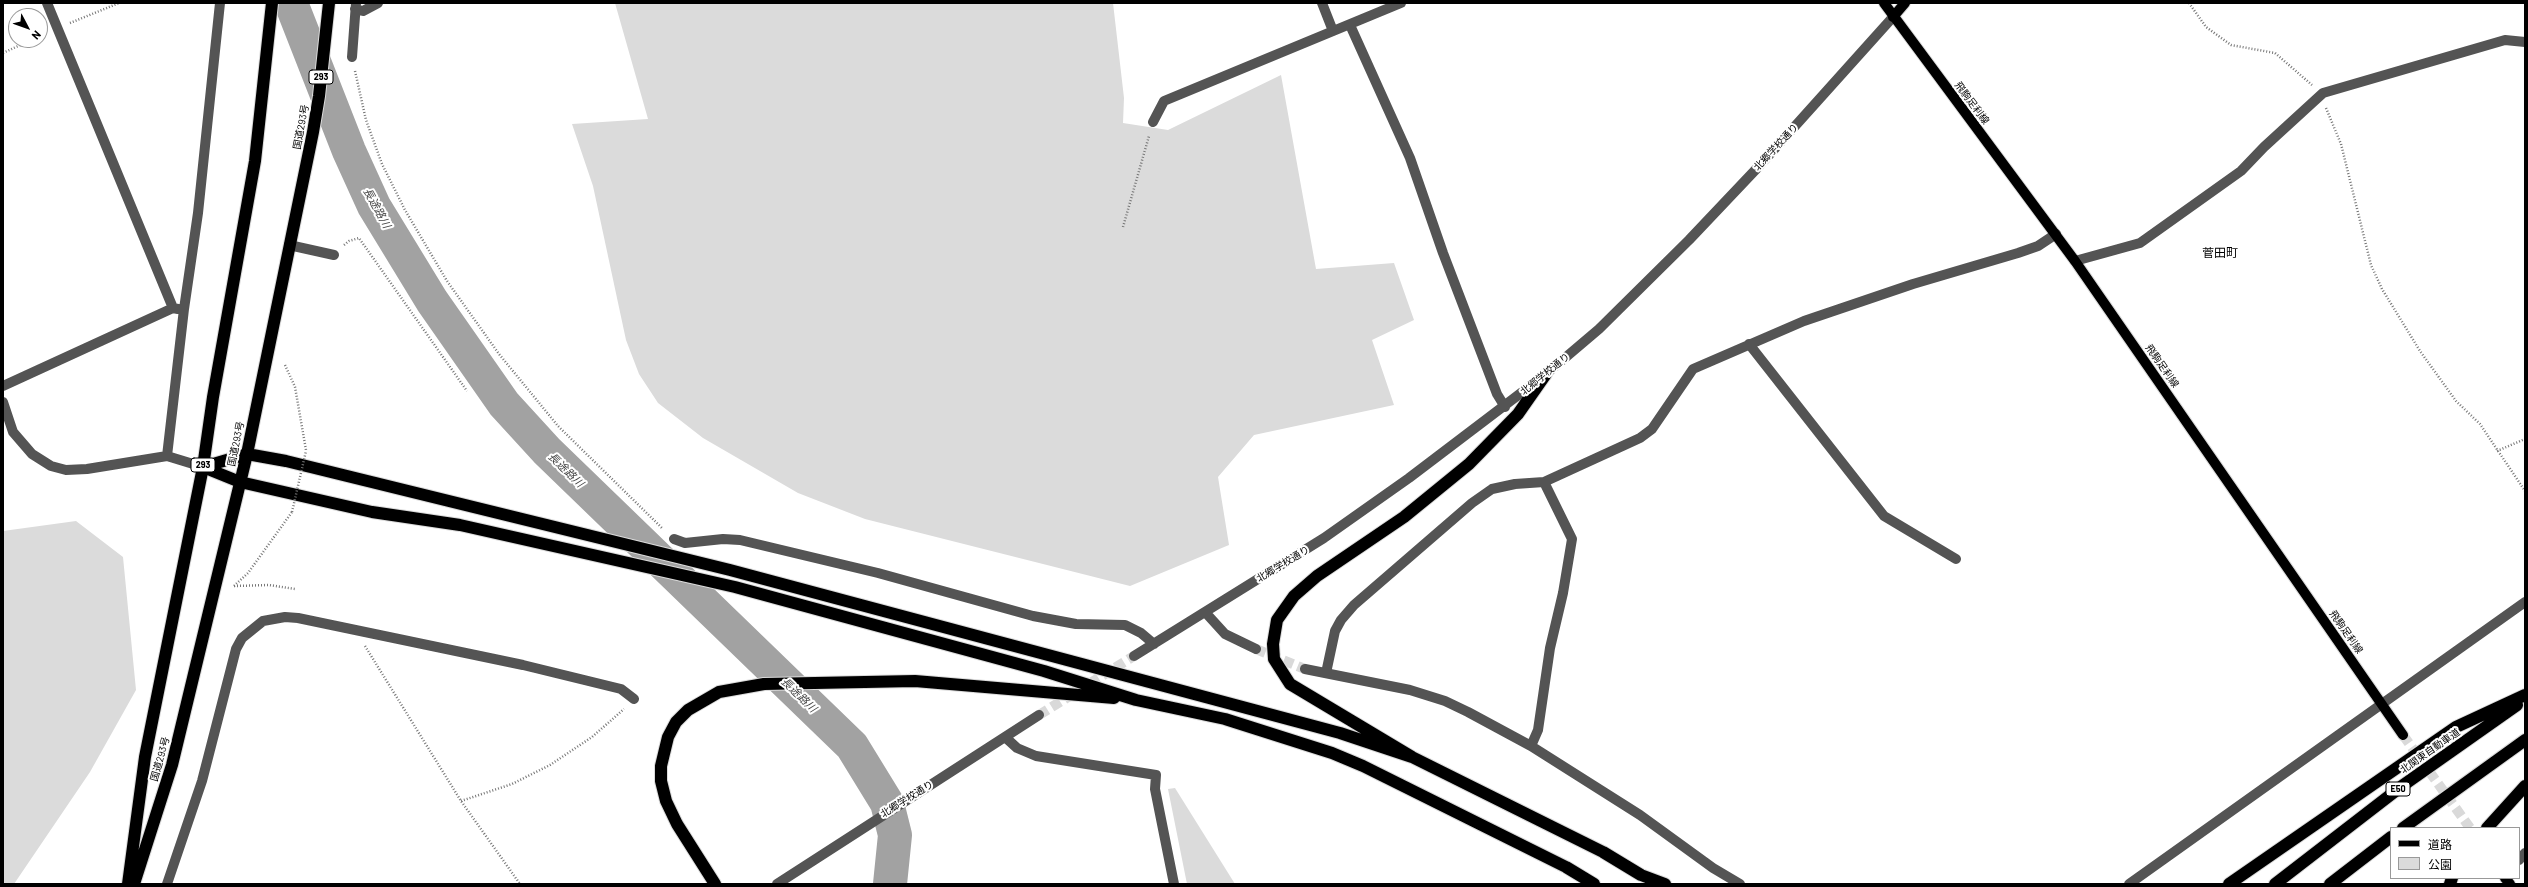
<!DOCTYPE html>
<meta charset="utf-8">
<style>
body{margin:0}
#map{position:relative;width:2528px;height:887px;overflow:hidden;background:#fff;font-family:Barlow,"Noto Sans JP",sans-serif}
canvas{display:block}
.frame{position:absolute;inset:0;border:4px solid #000;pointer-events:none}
.legend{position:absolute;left:2390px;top:827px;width:130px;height:52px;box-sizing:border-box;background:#fff;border:1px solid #999;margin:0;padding:5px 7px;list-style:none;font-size:12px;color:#000}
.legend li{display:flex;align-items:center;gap:8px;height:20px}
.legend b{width:20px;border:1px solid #999}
.north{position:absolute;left:8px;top:8px;width:40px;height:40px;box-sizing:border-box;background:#fff;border:1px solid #999;border-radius:50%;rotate:131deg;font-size:11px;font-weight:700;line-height:16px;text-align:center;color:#000}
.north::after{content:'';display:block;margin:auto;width:14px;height:18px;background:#000;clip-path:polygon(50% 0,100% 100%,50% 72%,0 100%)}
</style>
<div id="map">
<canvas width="2528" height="887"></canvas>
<div class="frame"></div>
<ul class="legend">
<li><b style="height:5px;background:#000"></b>道路</li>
<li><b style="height:11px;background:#dbdbdb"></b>公園</li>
</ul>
<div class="north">N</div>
</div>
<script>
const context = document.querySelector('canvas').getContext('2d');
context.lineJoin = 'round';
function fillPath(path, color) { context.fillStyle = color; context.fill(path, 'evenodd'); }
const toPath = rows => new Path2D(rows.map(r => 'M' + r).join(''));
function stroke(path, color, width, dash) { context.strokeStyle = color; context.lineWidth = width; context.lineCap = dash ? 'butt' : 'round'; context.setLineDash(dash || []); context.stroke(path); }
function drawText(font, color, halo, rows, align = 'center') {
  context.font = font + ' Barlow,"Noto Sans JP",sans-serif'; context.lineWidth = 4; context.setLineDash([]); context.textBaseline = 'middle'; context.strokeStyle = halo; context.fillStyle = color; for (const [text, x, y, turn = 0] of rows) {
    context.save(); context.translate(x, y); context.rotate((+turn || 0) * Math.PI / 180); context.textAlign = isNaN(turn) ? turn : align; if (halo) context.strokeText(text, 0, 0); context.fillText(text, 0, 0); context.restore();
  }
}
const green = toPath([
 [615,3,1113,3,1124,98,1123,123,1168,130,1281,75,1316,269,1394,263,1414,320,1372,340,1394,405,1254,435,1218,477,1229,545,1130,586,865,519,798,493,703,438,658,403,639,374,626,340,593,186,572,124,648,119],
 [76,521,123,557,136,690,90,772,14,884,3,884,3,531],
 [1175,788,1235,884,1187,884,1168,789]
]);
const river = toPath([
 [291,3,349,151,374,206,432,301,504,404,547,451,852,746,887,803,895,835,890,884]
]);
const minorTunnel = toPath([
 [1256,649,1305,669],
 [1039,715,1134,656]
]);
const majorTunnel = toPath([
 [2403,735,2470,828]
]);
const path = toPath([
 [2189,3,2206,27,2231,45,2275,53,2312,85],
 [70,23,119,3],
 [3,53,31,40],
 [355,71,366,120,382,164,405,210,447,281,499,354,558,426,663,529],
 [2326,108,2341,144,2371,265,2382,289,2420,351,2456,401,2480,424,2525,491],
 [1123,227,1149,136],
 [344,245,349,241,359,238,467,391],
 [285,365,295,387,306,450],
 [2497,451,2525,439],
 [234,586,248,573,292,512],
 [234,586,269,585,295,589],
 [365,646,461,801,520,884],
 [461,801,512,784,550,765,592,737,624,709]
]);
const minor = toPath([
 [47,3,173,308],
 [1322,3,1333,31],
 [355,9,363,11,378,3],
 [1350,25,1410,158,1443,253,1497,394,1505,407],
 [352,57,356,3],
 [1153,122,1164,101,1401,3],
 [289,245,334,255],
 [2075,261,2140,243,2241,171,2264,147,2323,93,2505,40,2525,42],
 [1749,344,1884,516,1956,559],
 [3,386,173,308,178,309],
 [3,402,13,432,32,454,51,466,66,470,87,469,167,456],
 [203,467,167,456,184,309,198,213,220,3],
 [674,539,685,543,723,539,740,540,878,573,1033,616,1076,624,1125,625,1141,633,1154,644],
 [1205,612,1225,634,1256,649],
 [1134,656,1324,538,1409,478,1546,374,1599,329,1689,240,1761,164,1893,17],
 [1305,669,1410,690,1445,701,1468,712,1531,746,1640,815,1713,868,1740,884],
 [1326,673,1335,631,1341,620,1354,605,1472,503,1492,489,1515,484,1544,482,1640,438,1652,429,1693,369,1804,321,1913,284,2018,253,2038,246,2056,234],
 [1005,737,1017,748,1036,756,1156,775,1155,789,1174,884],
 [1531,746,1538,730,1550,648,1563,593,1572,539,1544,482],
 [2519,860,2525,853],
 [167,884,202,781,236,649,242,638,263,621,285,617,298,618,523,665,621,689,634,699],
 [777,884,1039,715],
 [2129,884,2525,602]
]);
const major = toPath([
 [1884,3,2075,261,2403,735],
 [1893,17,1905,3],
 [2505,878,2510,884]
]);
const highway = toPath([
 [1546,374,1518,414,1469,464,1404,517,1317,576,1294,596,1277,620,1273,644,1274,659,1290,684,1412,757,1603,852,1641,875,1665,884],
 [203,467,240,482,372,512,460,525,735,587,1044,671,1136,700,1225,719,1332,753,1363,766,1566,867,1594,884],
 [203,467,247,454,286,461,730,570,1340,733,1412,757],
 [2403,828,2525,740],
 [2487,828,2525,786],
 [128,884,145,757,203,467,213,397,255,161,272,3],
 [134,884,172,765,247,454,313,132,319,96,329,3],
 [715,884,677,824,666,801,661,781,661,766,668,737,676,722,688,710,719,692,764,684,915,681,1114,698],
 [2229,884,2456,727,2525,695],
 [2275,884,2402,786,2517,705],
 [2330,884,2391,837],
 [2450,884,2452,878]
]);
const pathBridge = toPath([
 [292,512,306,451]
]);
const shields = [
 [321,77,24],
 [203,465,24],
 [2398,789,24]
];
const shieldNames = [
 ["293",321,77],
 ["293",203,465],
 ["E50",2398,789]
];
const streetNames = [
 ["飛駒足利線",1972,103,53],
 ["国道293号",301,127,-79],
 ["北郷学校通り",1776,147,-47],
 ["飛駒足利線",2162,366,55],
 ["北郷学校通り",1545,374,-39],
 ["国道293号",236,444,-78],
 ["北郷学校通り",1283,564,-31],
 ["飛駒足利線",2346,632,55],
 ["北関東自動車道",2430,751,-35],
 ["国道293号",160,759,-74],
 ["北郷学校通り",907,799,-32]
];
const waterNames = [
 ["長途路川",377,208,61],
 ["長途路川",566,470,44],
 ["長途路川",799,695,44]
];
const quarterNames = [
 ["菅田町",2220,253]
];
fillPath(green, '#dbdbdb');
stroke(river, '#a2a2a2', 34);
stroke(minorTunnel, '#d9d9d9', 10, [10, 5]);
stroke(majorTunnel, '#d9d9d9', 10, [10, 5]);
stroke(major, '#dbdbdb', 12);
stroke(highway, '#dbdbdb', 14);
stroke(path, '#767676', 2.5, [1, 2]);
stroke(minor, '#545454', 10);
stroke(major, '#000', 10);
stroke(highway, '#000', 12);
stroke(pathBridge, '#767676', 2.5, [1, 2]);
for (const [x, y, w] of shields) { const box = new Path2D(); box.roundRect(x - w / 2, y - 7, w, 14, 3); context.fillStyle = '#fff'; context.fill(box); stroke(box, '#000', 1); }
drawText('bold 9px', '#000', null, shieldNames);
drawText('10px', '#000', '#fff', streetNames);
drawText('italic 11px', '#434343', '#fff', waterNames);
drawText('12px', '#000', '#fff', quarterNames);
</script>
